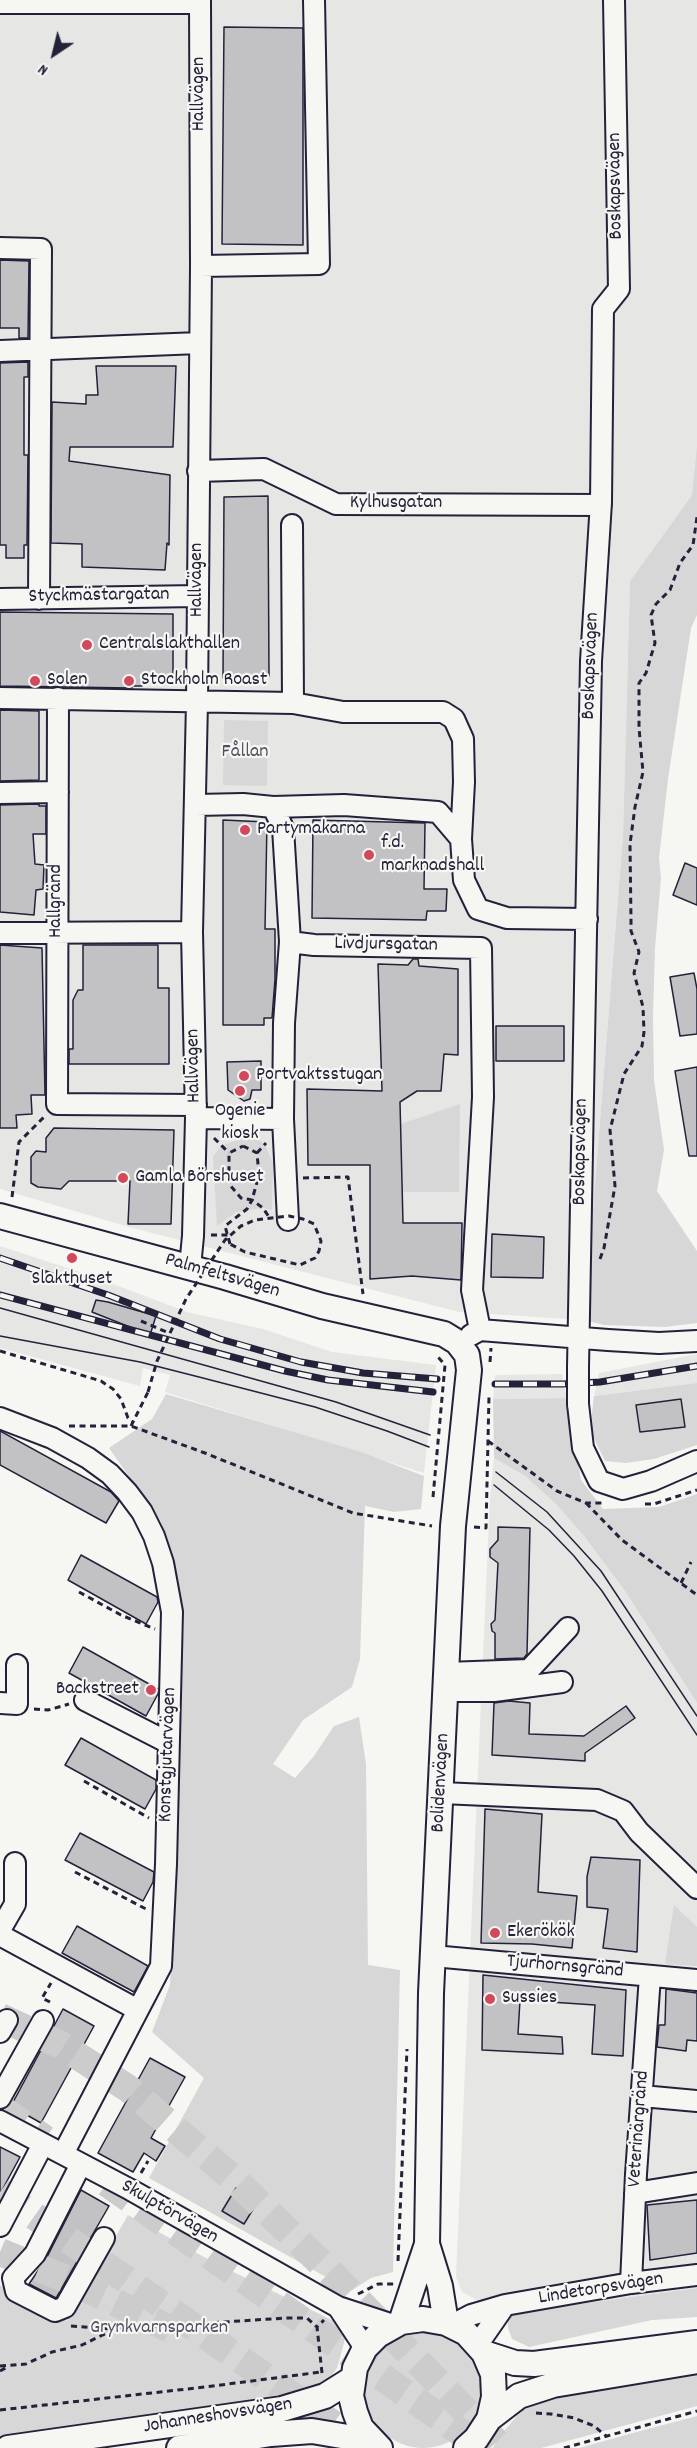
<!DOCTYPE html>
<meta charset="utf-8">
<style>
body{margin:0}
#map{position:relative;width:697px;height:2448px;overflow:hidden;background:#f6f6f2;font-family:Dekko,sans-serif}
canvas{display:block}
.north{position:absolute;left:24px;top:24px;width:60px;height:60px;-webkit-text-stroke:4px #f6f6f2;paint-order:stroke;rotate:215deg;font-size:16px;font-weight:700;line-height:24px;text-align:center;color:#22223b}
.north::after{content:'';display:block;margin:auto;width:21px;height:27px;background:#22223b;clip-path:polygon(50% 0,100% 100%,50% 72%,0 100%)}
</style>
<div id="map">
<canvas width="697" height="2448"></canvas>
<div class="north">N</div>
</div>
<script>
const context = document.querySelector('canvas').getContext('2d');
context.lineJoin = 'round';
function fillPath(path, color) { context.fillStyle = color; context.fill(path, 'evenodd'); }
const toPath = rows => new Path2D(rows.map(r => 'M' + r).join(''));
function stroke(path, color, width, dash) { context.strokeStyle = color; context.lineWidth = width; context.lineCap = dash ? 'butt' : 'round'; context.setLineDash(dash || []); context.stroke(path); }
function drawText(font, color, halo, rows, align = 'center') {
  context.font = font + ' Dekko,sans-serif'; context.lineWidth = 4.5; context.setLineDash([]); context.textBaseline = 'middle'; context.strokeStyle = halo; context.fillStyle = color; for (const [text, x, y, turn = 0] of rows) {
    context.save(); context.translate(x, y); context.rotate((+turn || 0) * Math.PI / 180); context.textAlign = isNaN(turn) ? turn : align; if (halo) context.strokeText(text, 0, 0); context.fillText(text, 0, 0); context.restore();
  }
}
const built = toPath([
 [0,0,697,0,697,463,692,495,630,581,623,835,584,1320,459,1312,129,1227,0,1189],
 [0,1246,92,1276,187,1312,263,1329,332,1352,436,1365,424,1473,165,1392,170,1375,143,1368,140,1386,0,1348],
 [697,1354,697,1383,594,1396,599,1373],
 [562,1374,567,1398,493,1399,495,1375],
 [494,1458,525,1476,556,1504,584,1536,625,1591,697,1703,697,2288,521,2312,508,2317,462,2292,456,2277,490,1496]
]);
const green = toPath([
 [697,447,697,615,691,628,668,779,659,858,661,878,655,948,653,1017,654,1080,664,1150,657,1191,697,1251,697,1323,665,1327,604,1325,584,1320,623,835,630,581,692,495],
 [224,720,268,721,267,786,223,785],
 [460,1104,459,1192,402,1192,401,1124],
 [246,1137,256,1137,265,1145,273,1163,272,1210,263,1208,236,1212,217,1226,213,1157,221,1146],
 [697,1383,697,1445,654,1459,626,1463,605,1461,590,1430,594,1396],
 [166,1394,361,1452,424,1476,421,1509,394,1512,365,1506,360,1659,352,1687,303,1720,273,1764,295,1778,314,1756,334,1726,359,1717,366,1764,368,1965,400,1970,393,2272,371,2278,351,2291,149,2178,204,2078,152,2032,170,1985,184,1614,161,1522,109,1448,152,1419],
 [567,1398,581,1480,603,1509,659,1507,697,1494,697,1703,625,1591,584,1536,556,1504,525,1476,494,1458,493,1399],
 [674,1905,697,1927,697,1966,665,1964],
 [128,2215,215,2263,338,2323,346,2332,344,2343,337,2368,330,2378,301,2394,0,2438,0,2285,67,2321],
 [697,2288,697,2317,652,2320,529,2347,512,2339,508,2328,508,2317,521,2312],
 '365 2390a58 58 0 1 1 116 0a58 58 0 1 1-116 0Z',
 [697,2374,697,2406,541,2448,493,2448,497,2440,515,2418,525,2407,539,2400,573,2391],
 [697,2416,697,2448,579,2448,629,2434]
]);
const building = toPath([
 [224,27,303,28,303,245,222,244,224,27],
 [0,260,29,261,28,338,19,338,19,328,0,328,0,260],
 [28,362,28,377,24,377,24,455,28,455,27,545,24,545,24,558,6,558,6,545,0,545,0,363,28,362],
 [96,366,176,366,173,447,70,447,69,461,170,475,169,545,167,543,165,570,82,567,82,544,51,543,52,402,86,404,86,395,98,395,96,366],
 [268,496,269,676,223,678,224,497,268,496],
 [0,612,173,614,173,678,142,676,142,686,132,686,132,688,0,686,0,612],
 [0,710,39,711,39,780,0,781,0,710],
 [39,804,39,806,46,806,46,834,33,834,35,864,44,865,43,889,36,890,34,915,0,912,0,805,39,804],
 [223,820,267,822,265,929,275,929,275,979,272,1018,264,1018,264,1025,223,1025,223,820],
 [313,820,425,823,424,889,447,889,446,911,427,911,426,920,312,918,313,820],
 [685,863,697,868,697,905,673,895,685,863],
 [0,945,42,948,45,1095,31,1095,32,1114,16,1115,17,1128,0,1128,0,945],
 [83,945,158,945,158,988,169,988,169,1064,69,1064,69,1049,73,1049,73,1000,78,990,83,990,83,945],
 [413,959,418,959,419,966,458,969,458,1055,444,1054,441,1091,417,1091,400,1102,403,1223,462,1223,461,1280,412,1276,370,1279,370,1165,308,1165,307,1089,382,1091,378,964,408,965,413,959],
 [694,973,697,989,697,1034,680,1036,670,977,694,973],
 [496,1026,564,1026,564,1061,496,1061,496,1026],
 [261,1061,261,1090,252,1090,250,1099,244,1101,228,1090,227,1062,261,1061],
 [697,1067,697,1156,689,1156,675,1071,697,1067],
 [54,1128,174,1130,171,1224,128,1224,130,1181,69,1181,61,1189,38,1187,31,1183,31,1157,36,1151,46,1152,46,1138,54,1128],
 [492,1234,544,1237,543,1278,491,1277,492,1234],
 [96,1300,108,1302,156,1316,150,1335,92,1312,96,1300],
 [681,1399,685,1427,640,1432,636,1405,681,1399],
 [0,1431,111,1492,119,1501,106,1523,0,1465,0,1431],
 [498,1527,530,1528,527,1654,524,1658,495,1659,495,1633,492,1631,491,1624,495,1620,498,1563,490,1557,490,1549,498,1540,498,1527],
 [81,1555,157,1597,158,1602,146,1624,68,1580,81,1555],
 [83,1647,158,1689,158,1694,146,1716,69,1673,83,1647],
 [509,1701,530,1703,529,1734,584,1736,626,1706,635,1718,585,1753,585,1761,492,1755,494,1703,509,1701],
 [81,1738,156,1780,156,1789,145,1809,65,1765,81,1738],
 [485,1809,542,1814,538,1892,577,1896,572,1948,532,1944,481,1943,485,1809],
 [80,1833,154,1872,153,1882,143,1901,65,1860,80,1833],
 [591,1857,640,1860,637,1952,603,1948,608,1909,587,1907,587,1877,591,1857],
 [77,1926,148,1966,134,1992,62,1953,77,1926],
 [483,1975,626,1990,623,2056,592,2054,595,2005,520,2000,518,2034,562,2037,563,2054,482,2050,483,1975],
 [666,1989,697,1993,697,2041,687,2040,686,2051,657,2047,659,2025,665,2025,666,1989],
 [63,2009,94,2026,41,2123,11,2106,63,2009],
 [150,2058,185,2077,151,2138,165,2146,156,2161,144,2153,133,2172,98,2153,150,2058],
 [0,2147,20,2157,0,2194,0,2147],
 [236,2188,258,2201,244,2224,222,2211,236,2188],
 [81,2190,109,2206,56,2298,29,2284,46,2259,81,2190],
 [697,2200,697,2253,650,2260,647,2205,697,2200]
]);
const highwayTunnel = toPath([
 [0,2017,61,2045,129,2089,237,2182,333,2275,502,2448],
 [0,2108,45,2139],
 [107,2183,483,2448],
 [0,2192,360,2443],
 [0,2252,71,2281,170,2329]
]);
const path = toPath([
 [214,1138,229,1153],
 [243,1146,257,1153,259,1175,252,1200,241,1198,229,1184,229,1153,243,1146],
 [257,1153,266,1143],
 [303,1178,348,1177,363,1294],
 [12,1197,19,1142,45,1116],
 [211,1235,228,1235],
 [230,1244,225,1226,247,1209,252,1200,263,1208,269,1217],
 [600,1259,604,1248,615,1186,610,1130,624,1074,642,1046,644,1032,643,1007,634,973,639,952,631,931,631,921,630,844,635,807,643,772,639,728,639,683,646,673,655,643,651,615,656,604,670,590,680,563,693,545,697,517],
 [141,1321,169,1333],
 [0,1351,101,1381,113,1389,121,1399,128,1418,133,1422],
 [490,1362,491,1348],
 [69,1426,131,1426,205,1453,353,1513,432,1526],
 [131,1426,148,1392],
 [488,1441,557,1491,586,1503,605,1503],
 [433,1497,445,1365,438,1357],
 [586,1503,622,1540,697,1595],
 [645,1504,654,1504,697,1490],
 [474,1527,486,1528,489,1396],
 [681,1583,691,1562],
 [79,1592,121,1615,155,1629],
 [34,1709,48,1710,69,1704],
 [84,1781,149,1818],
 [75,1872,146,1909],
 [50,2002,42,1998,51,1983],
 [141,2173,148,2161],
 [398,2261,407,2049],
 [358,2294,378,2284,394,2284],
 [71,2326,112,2329],
 [0,2366,26,2364,52,2352,82,2345,115,2329,286,2318,307,2318,317,2327],
 [0,2371,9,2366],
 [322,2373,317,2327,324,2320],
 [0,2410,205,2387,321,2372],
 [536,2413,551,2414,574,2418,594,2426,606,2436],
 [564,2448,697,2411]
]);
const minor = toPath([
 [0,3,200,3],
 [0,248,41,249,39,599],
 [201,266,319,264,314,0],
 [0,351,199,343],
 [198,471,264,469,336,504,601,505],
 [292,525,293,703],
 [0,599,198,596],
 [0,698,293,703,343,712,443,712,454,719,463,739,464,782,461,839],
 [58,698,57,1104,196,1105],
 [0,793,58,792],
 [196,805,243,804,273,807,344,805,438,812,461,839,464,880,478,909,507,918,587,919],
 [273,807,283,828,290,942,284,1023,283,1119],
 [0,933,192,932],
 [290,942,314,945,481,948,483,1097,472,1290,480,1330],
 [196,1118,283,1119,288,1220],
 [190,1267,193,1236,196,1118,192,932,197,702,201,266,200,0],
 [471,1335,480,1330,608,1340,659,1343,697,1341],
 [578,1367,591,661,601,502,603,309,619,289,614,0],
 [578,1404,583,1448,599,1481,623,1489,651,1481,697,1461],
 [0,1418,52,1438,88,1458,110,1474,127,1492,142,1512,154,1536,163,1563,172,1612,166,1864,161,1966,63,2154],
 [446,1673,529,1670,568,1628],
 [445,1691,494,1691,562,1682],
 [85,1700,167,1742],
 [0,1703,17,1704,17,1665],
 [442,1793,597,1800,623,1811,639,1832,697,1888],
 [0,1930,15,1904,15,1863],
 [0,1935,138,2010],
 [433,1956,697,1980],
 [0,2032,7,2020],
 [642,2096,697,2101],
 [0,2098,43,2021],
 [0,2121,131,2190,338,2307,393,2325],
 [81,2164,35,2254,13,2278,16,2291,55,2311,65,2307,104,2238],
 [635,2193,697,2183],
 [0,2226,43,2144],
 [631,2283,636,2174,650,1976],
 [338,2307,365,2348],
 [452,2325,471,2315,505,2305,631,2283,697,2275],
 [478,2344,505,2305]
]);
const major = toPath([
 [0,1216,225,1277,322,1306,444,1334,457,1342,467,1355,469,1370,453,1526,431,1993,427,2244,440,2286,446,2323],
 [401,2322,427,2244],
 [484,2353,515,2363,534,2364,697,2343],
 [489,2419,519,2396,553,2385,697,2361],
 [8,2448,282,2409,325,2396,352,2379],
 [179,2448,271,2434,312,2431,372,2441],
 [380,2448,361,2428,355,2412,351,2396,355,2368,365,2348,378,2335,401,2322,423,2319,446,2323,466,2333,484,2353,493,2374,494,2397,489,2419,476,2439,466,2448]
]);
const tram = toPath([
 [0,1308,336,1402,430,1435],
 [0,1336,140,1362,199,1377,315,1407,387,1431,429,1447],
 [496,1472,547,1512,601,1571,697,1716],
 [494,1485,549,1530,574,1556,602,1591,697,1735]
]);
const rail = toPath([
 [0,1258,108,1295,220,1339,301,1362,363,1373,437,1379],
 [0,1295,285,1371,328,1380,433,1392],
 [495,1384,563,1384,600,1382,697,1366]
]);
const pathBridge = toPath([
 [148,1392,157,1361,186,1299,225,1240,241,1226,255,1220,289,1216,303,1219,314,1224,321,1241,319,1251,315,1258,300,1265,245,1252,230,1244]
]);
const minorBridge = toPath([
 [578,1404,578,1367]
]);
const markers = [
 [87,645,6,"#d1495b"],
 [35,681,6,"#d1495b"],
 [129,681,6,"#d1495b"],
 [245,830,6,"#d1495b"],
 [369,855,6,"#d1495b"],
 [244,1076,6,"#d1495b"],
 [240,1091,6,"#d1495b"],
 [123,1178,6,"#d1495b"],
 [72,1258,6,"#d1495b"],
 [151,1690,6,"#d1495b"],
 [495,1933,6,"#d1495b"],
 [490,1999,6,"#d1495b"]
];
const streetNames = [
 ["Hallvägen",200,94,-90],
 ["Boskapsvägen",617,186,-91],
 ["Kylhusgatan",396,504],
 ["Hallvägen",198,580,-90],
 ["Styckmästargatan",99,597,-1],
 ["Boskapsvägen",592,666,-88],
 ["Hallgränd",57,901,-90],
 ["Livdjursgatan",386,946,1],
 ["Hallvägen",195,1066,-91],
 ["Boskapsvägen",582,1152,-89],
 ["Palmfeltsvägen",222,1277,16],
 ["Konstgjutarvägen",169,1755,-88],
 ["Bolidenvägen",442,1783,-87],
 ["Tjurhornsgränd",565,1968,5],
 ["Veterinärgränd",640,2129,-86],
 ["Skulptörvägen",169,2213,30],
 ["Lindetorpsvägen",601,2290,-9],
 ["Johanneshovsvägen",218,2417,-9]
];
const poiNames = [
 ["Centralslakthallen",99,645],
 ["Solen",47,681],
 ["Stockholm Roast",141,681],
 ["Partymakarna",257,830],
 ["f.d.",381,844],
 ["marknadshall",381,867],
 ["Portvaktsstugan",256,1076],
 ["Ogenie",240,1112,"center"],
 ["kiosk",240,1135,"center"],
 ["Gamla Börshuset",135,1178],
 ["Slakthuset",72,1280,"center"],
 ["Backstreet",139,1690,"right"],
 ["Ekerökök",507,1933],
 ["Sussies",502,1999]
];
const parkNames = [
 ["Fållan",245,753],
 ["Grynkvarnsparken",159,2329]
];
fillPath(built, '#e6e6e4');
fillPath(green, '#d7d7d7');
fillPath(building, '#c2c2c4');
stroke(building, '#22223b', 1.5);
stroke(highwayTunnel, '#cccccd', 28, [28, 14]);
stroke(minor, '#22223b', 24);
stroke(major, '#22223b', 28);
stroke(path, '#22223b', 3, [6, 4.5]);
stroke(minor, '#f6f6f2', 20);
stroke(major, '#f6f6f2', 24);
stroke(tram, '#22223b', 1.5);
stroke(rail, '#22223b', 7);
stroke(rail, '#f6f6f2', 4.5, [14]);
stroke(minorBridge, '#22223b', 24, []);
stroke(pathBridge, '#22223b', 3, [6, 4.5]);
stroke(minorBridge, '#f6f6f2', 20);
for (const [x, y, r, color] of markers) { const dot = new Path2D(); dot.arc(x, y, r, 0, 2 * Math.PI); context.fillStyle = color; context.fill(dot); stroke(dot, '#f6f6f2', 2); }
drawText('20px', '#22223b', '#f6f6f2', streetNames);
drawText('20px', '#22223b', '#f6f6f2', poiNames, 'left');
drawText('20px', '#4f4f62', '#f6f6f2', parkNames);
</script>
